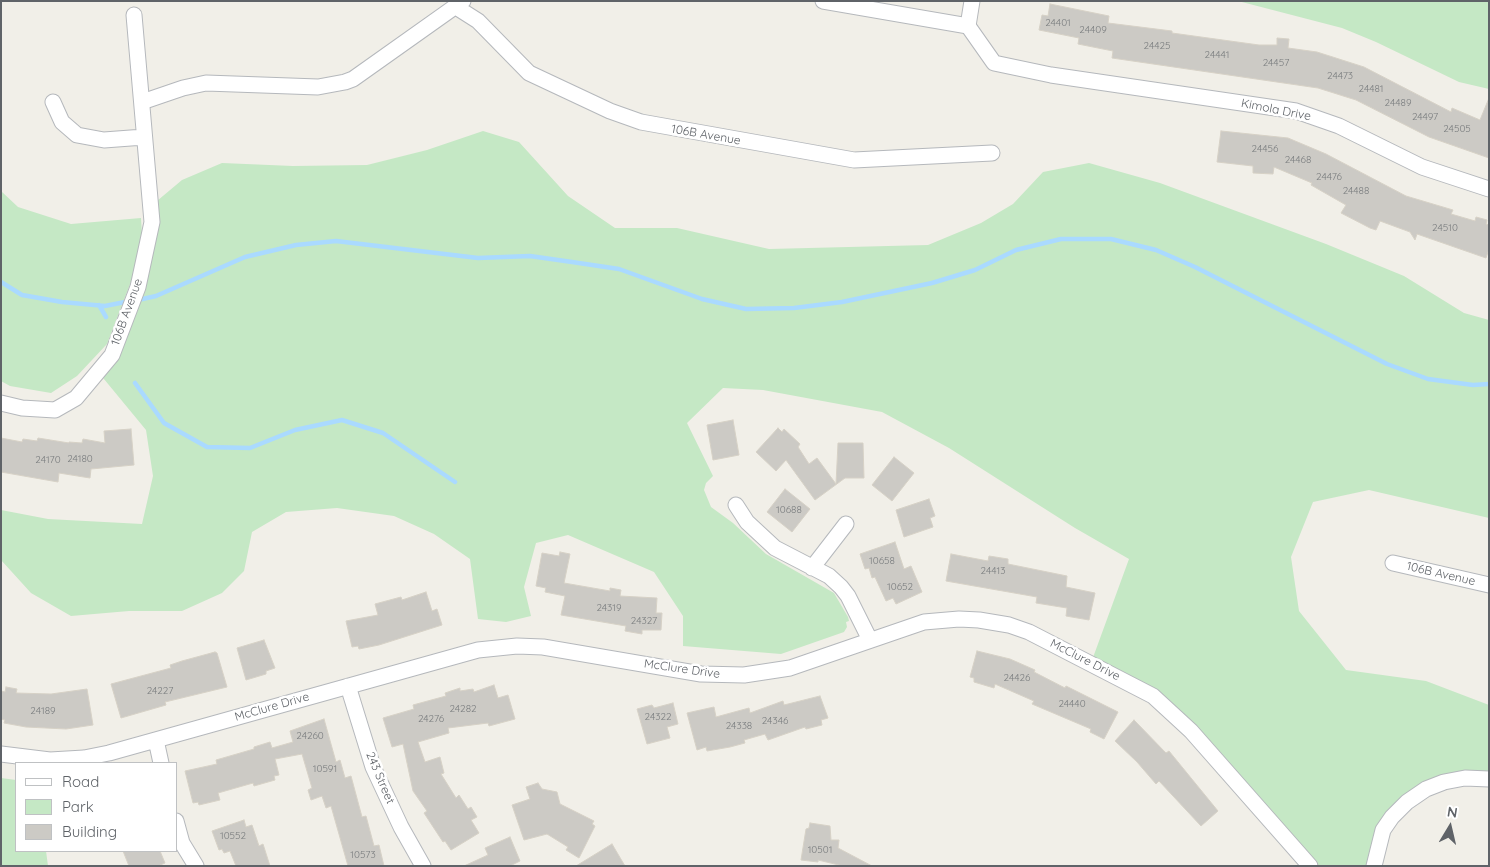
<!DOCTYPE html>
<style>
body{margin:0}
#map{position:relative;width:1490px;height:867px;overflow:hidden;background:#f1efe8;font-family:Quicksand,sans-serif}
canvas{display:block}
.frame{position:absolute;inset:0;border:2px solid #5f6368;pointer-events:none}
.legend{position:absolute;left:15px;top:762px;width:162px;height:90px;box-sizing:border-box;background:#fff;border:1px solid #bfc1c3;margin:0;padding:6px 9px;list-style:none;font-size:15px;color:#5f6368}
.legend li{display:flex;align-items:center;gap:10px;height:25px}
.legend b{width:25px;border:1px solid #bfc1c3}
.north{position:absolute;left:1425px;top:802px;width:50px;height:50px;-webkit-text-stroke:4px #fff;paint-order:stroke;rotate:9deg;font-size:14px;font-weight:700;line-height:20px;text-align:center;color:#5f6368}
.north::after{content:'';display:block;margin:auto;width:18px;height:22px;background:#5f6368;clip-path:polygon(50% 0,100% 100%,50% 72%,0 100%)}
</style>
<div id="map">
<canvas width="1490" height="867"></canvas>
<div class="frame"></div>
<ul class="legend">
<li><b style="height:6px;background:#fff"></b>Road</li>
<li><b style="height:14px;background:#c5e8c5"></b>Park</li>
<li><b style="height:14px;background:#cccac5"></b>Building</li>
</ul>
<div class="north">N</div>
</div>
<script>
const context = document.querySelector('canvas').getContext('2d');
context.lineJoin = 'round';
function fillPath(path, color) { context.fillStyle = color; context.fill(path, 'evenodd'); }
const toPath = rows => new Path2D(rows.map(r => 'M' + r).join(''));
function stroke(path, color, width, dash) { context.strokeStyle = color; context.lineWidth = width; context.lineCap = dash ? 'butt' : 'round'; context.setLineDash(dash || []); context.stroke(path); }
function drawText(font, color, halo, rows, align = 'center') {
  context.font = font + ' Quicksand,sans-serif'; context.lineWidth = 5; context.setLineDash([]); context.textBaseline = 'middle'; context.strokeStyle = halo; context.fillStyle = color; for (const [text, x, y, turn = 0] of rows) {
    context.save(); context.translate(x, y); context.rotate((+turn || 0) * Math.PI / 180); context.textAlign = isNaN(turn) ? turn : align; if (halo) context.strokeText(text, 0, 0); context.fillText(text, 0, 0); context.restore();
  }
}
const green = toPath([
 [1238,1,1489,1,1489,89,1459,82,1376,42,1342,28],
 [483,131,519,142,568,196,615,228,677,228,769,249,928,245,981,223,1013,204,1043,172,1089,163,1160,183,1326,244,1404,276,1464,313,1489,320,1489,518,1369,490,1313,502,1291,557,1299,611,1346,670,1426,681,1489,705,1489,779,1465,778,1403,806,1374,866,1310,866,1191,731,1091,663,1129,559,1075,528,949,448,882,412,763,390,723,388,687,423,713,476,706,483,704,490,711,507,733,523,766,554,834,593,848,617,849,621,846,622,847,627,844,632,781,654,683,646,683,616,654,572,568,535,536,543,524,587,531,616,506,622,478,619,470,559,434,534,394,516,337,508,286,512,252,532,244,571,222,593,182,611,129,611,71,616,31,593,1,560,1,510,48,519,142,524,153,476,146,430,99,373,122,327,151,206,182,180,222,163,293,166,367,165,427,150],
 [1,191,18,207,71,224,141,218,142,235,132,279,107,344,77,376,51,393,10,386,1,381],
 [1,778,16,780,16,851,46,851,48,866,1,866]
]);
const stream = toPath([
 [1,282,22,295,62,302,105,306,130,301],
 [138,300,156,296,245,257,296,245,336,241,478,258,530,256,572,262,619,269,702,299,746,309,794,308,842,302,932,283,975,270,1016,250,1061,239,1111,239,1156,250,1195,267,1387,364,1428,379,1473,385,1489,384],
 [99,305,106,317],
 [135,383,164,423,207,447,250,448,295,430,342,420,383,433,455,482]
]);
const building = toPath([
 [1050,4,1109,16,1108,23,1172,31,1172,33,1259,45,1277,45,1277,38,1289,39,1288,48,1317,52,1364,67,1451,112,1452,108,1480,120,1489,98,1489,158,1429,137,1356,100,1318,88,1112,58,1113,51,1078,44,1079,38,1039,30,1042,15,1048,16,1050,4],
 [1221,131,1288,138,1326,154,1406,196,1453,210,1451,214,1475,221,1476,217,1487,220,1486,224,1489,225,1489,249,1486,258,1417,234,1415,240,1410,232,1380,221,1376,230,1370,228,1341,213,1346,205,1311,185,1312,183,1274,167,1273,174,1253,173,1253,166,1217,162,1221,131],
 [733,420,739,455,713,460,707,425,733,420],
 [778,428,782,432,784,429,800,444,798,447,809,464,817,458,836,484,838,443,863,443,864,478,845,478,815,500,786,460,776,471,756,452,778,428],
 [131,429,134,465,91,469,90,478,59,473,58,482,1,472,1,438,22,442,23,439,37,441,38,438,69,443,69,442,82,443,83,439,105,443,104,431,131,429],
 [894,457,914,473,892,501,872,485,894,457],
 [785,489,810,509,792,532,767,512,785,489],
 [929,499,935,516,930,518,933,527,904,537,896,510,929,499],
 [895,542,904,569,911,566,922,592,896,604,893,598,886,601,875,577,872,578,869,568,865,569,860,554,895,542],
 [560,552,570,554,564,583,610,591,610,588,621,590,620,596,657,598,656,613,662,613,661,630,642,630,642,634,625,631,626,626,561,615,565,596,545,592,546,588,536,586,542,553,559,556,560,552],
 [951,554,988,561,989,556,1008,559,1008,564,1067,576,1066,587,1095,593,1089,620,1066,616,1067,608,1036,603,1037,597,946,581,951,554],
 [426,592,432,611,437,609,442,625,379,645,359,649,358,646,352,647,346,621,378,615,375,604,401,597,402,600,426,592],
 [264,640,275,668,266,671,266,674,246,680,237,648,264,640],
 [977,651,1010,659,1035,670,1034,672,1065,688,1066,686,1118,712,1104,739,1090,732,1091,729,1032,704,1034,701,995,684,994,688,974,682,974,678,970,677,977,651],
 [215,652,217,653,227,687,165,702,166,705,121,718,111,684,171,668,170,665,182,661,215,652],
 [494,685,498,698,508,695,515,719,489,726,488,723,448,728,449,733,418,742,425,762,440,757,444,773,441,774,456,798,459,795,468,809,471,807,477,817,471,820,479,833,451,850,445,841,443,842,424,813,427,811,413,791,403,744,392,747,383,718,414,709,413,705,446,696,445,693,460,688,460,691,473,689,474,692,494,685],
 [6,687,17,689,16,693,51,694,87,689,93,725,66,729,26,727,4,723,5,720,1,719,1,691,5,692,6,687],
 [820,696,828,718,821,720,822,725,806,729,805,727,768,740,765,734,744,740,745,743,730,747,707,751,706,747,697,750,687,713,714,707,716,717,749,708,750,713,783,701,784,705,820,696],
 [673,703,678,724,667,727,670,738,647,744,637,709,652,705,654,708,673,703],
 [324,719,336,762,340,760,345,778,351,776,362,817,366,816,374,846,379,845,384,866,348,866,331,806,326,808,322,796,311,800,308,790,312,788,302,754,275,759,279,775,274,776,275,780,254,786,253,783,218,793,220,800,199,805,198,802,193,803,185,771,217,764,216,760,254,749,254,747,270,742,272,748,293,742,290,731,324,719],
 [1134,720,1166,753,1169,751,1218,811,1201,826,1159,781,1156,784,1137,762,1115,741,1134,720],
 [538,783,542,789,557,792,560,804,594,821,592,824,595,826,579,858,566,850,568,847,547,834,524,840,512,805,530,799,526,787,538,783],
 [244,820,246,827,252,825,259,846,263,844,270,866,236,866,230,851,224,853,222,849,219,850,212,831,244,820],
 [810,823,830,826,831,840,839,840,838,848,872,866,843,866,818,860,818,862,801,860,806,829,809,828,810,823],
 [510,837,520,861,510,866,464,866,488,855,485,848,510,837],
 [612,844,625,866,576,866,612,844],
 [123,851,160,851,165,863,158,866,129,866,123,851]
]);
const minor = toPath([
 [823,1,968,26],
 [972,1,968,26,994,63,1051,75,1296,111,1339,126,1422,167,1489,189],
 [456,7,478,21,529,73,610,111,641,122,854,160,992,153],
 [53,102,62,122,77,135,104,140,144,137],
 [142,102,183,88,206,83,318,87,345,82,353,79,463,1],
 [1,403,22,408,55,410,76,398,112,355,138,287,152,222,134,15],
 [736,505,747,522,775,548,829,576,841,587,848,596,870,640],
 [1393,563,1489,585],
 [812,568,846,524],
 [348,686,373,767,401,827,423,866],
 [156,740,161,763],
 [1,754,50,760,84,758,109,753,478,650,517,646,543,647,701,674,744,675,790,668,924,622,959,619,979,620,1009,625,1029,632,1153,696,1191,731,1310,866],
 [176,821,182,843,196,866],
 [1374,866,1383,830,1392,817,1407,802,1426,789,1444,782,1465,778,1489,779]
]);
const numberNames = [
 ["24401",1058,23],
 ["24409",1093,30],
 ["24425",1157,46],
 ["24441",1217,55],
 ["24457",1276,63],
 ["24473",1340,76],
 ["24481",1371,89],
 ["24489",1398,103],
 ["24497",1425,117],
 ["24505",1457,129],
 ["24456",1265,149],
 ["24468",1298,160],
 ["24476",1329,177],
 ["24488",1356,191],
 ["24510",1445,228],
 ["24180",80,459],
 ["24170",48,460],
 ["10688",789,510],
 ["10658",882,561],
 ["24413",993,571],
 ["10652",900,587],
 ["24319",609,608],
 ["24327",644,621],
 ["24426",1017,678],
 ["24227",160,691],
 ["24440",1072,704],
 ["24282",463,709],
 ["24189",43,711],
 ["24322",658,717],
 ["24276",431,719],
 ["24346",775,721],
 ["24338",739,726],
 ["24260",310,736],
 ["10591",325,769],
 ["10552",233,836],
 ["10501",820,850],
 ["10573",363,855]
];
const streetNames = [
 ["Kimola Drive",1276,110,11],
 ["106B Avenue",706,135,10],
 ["106B Avenue",127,312,-70],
 ["106B Avenue",1441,574,13],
 ["McClure Drive",1085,660,27],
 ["McClure Drive",682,669,8],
 ["McClure Drive",272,707,-16],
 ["243 Street",380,778,67]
];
fillPath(green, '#c5e8c5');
stroke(stream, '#aadaff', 4.5);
fillPath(building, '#cccac5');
stroke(building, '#d6d1c6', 1);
stroke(minor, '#b5b8bc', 17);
stroke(minor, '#fff', 15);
drawText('10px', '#7a7d7f', null, numberNames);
drawText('12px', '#5f6368', '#fff', streetNames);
</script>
